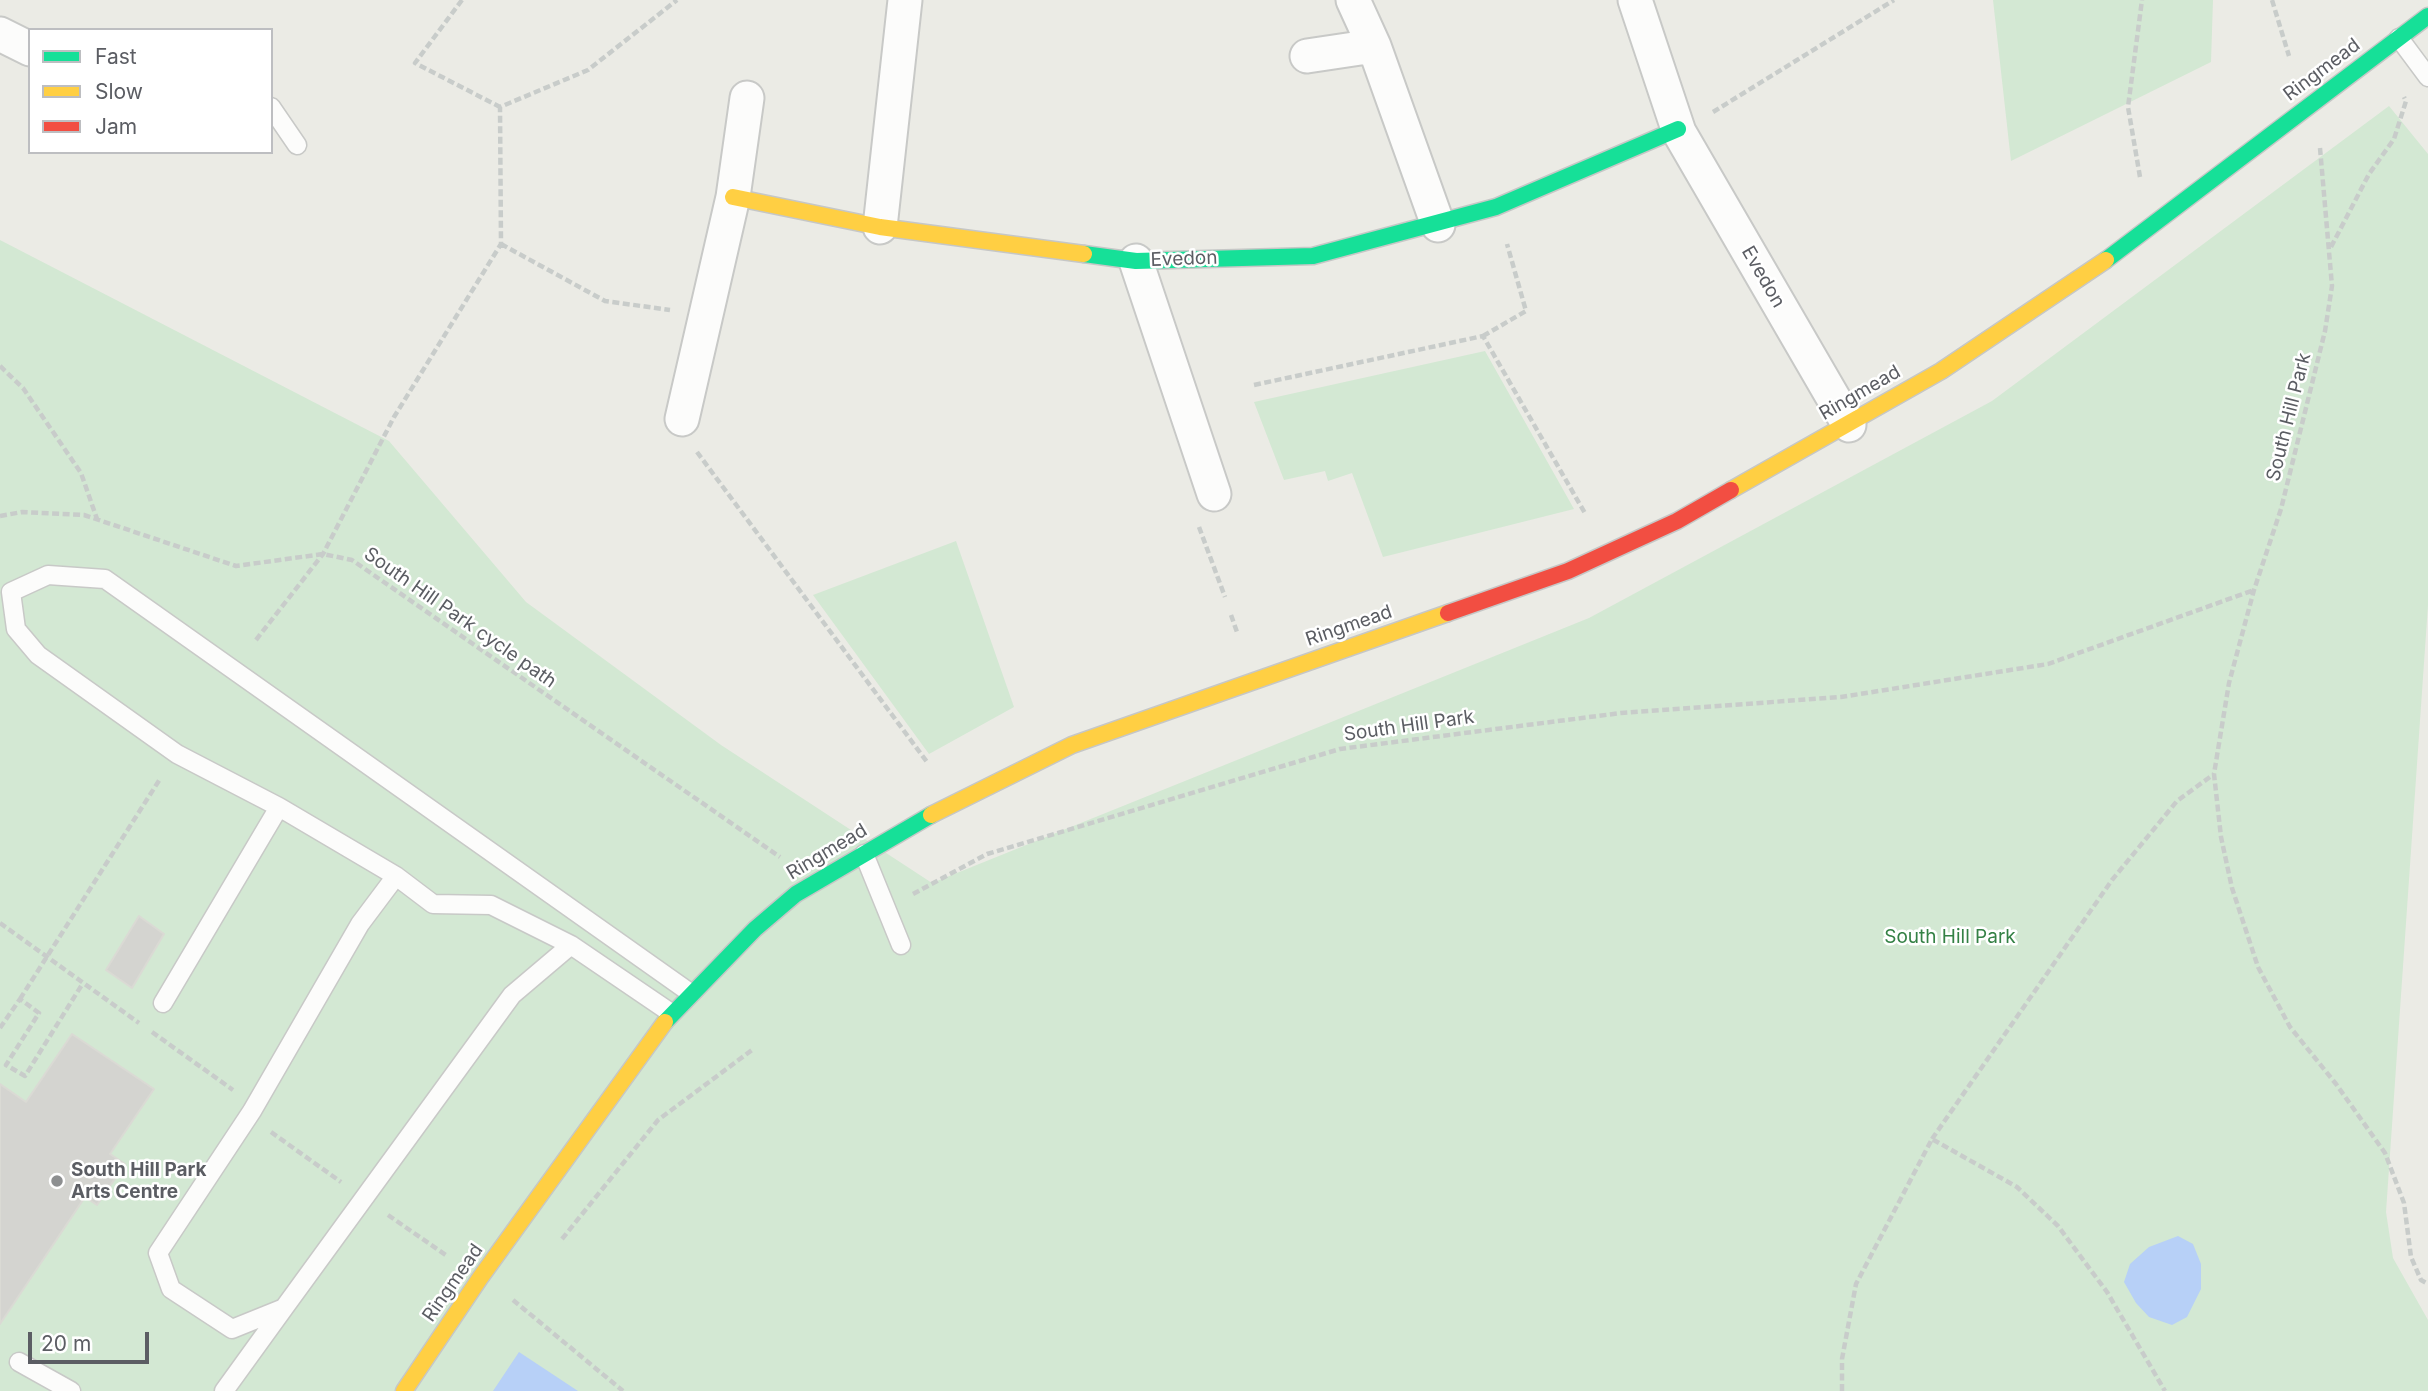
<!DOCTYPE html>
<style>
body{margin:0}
#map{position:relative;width:2428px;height:1391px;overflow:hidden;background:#ebebe5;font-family:Inter,sans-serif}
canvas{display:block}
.legend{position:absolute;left:28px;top:28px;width:245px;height:126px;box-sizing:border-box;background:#fff;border:2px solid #bdbec1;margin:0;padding:9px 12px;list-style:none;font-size:21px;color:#5b5d63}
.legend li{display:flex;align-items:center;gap:14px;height:35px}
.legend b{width:35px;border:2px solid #bdbec1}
.scale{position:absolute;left:28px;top:1332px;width:121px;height:32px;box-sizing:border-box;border:4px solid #5b5d63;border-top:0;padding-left:9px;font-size:21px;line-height:24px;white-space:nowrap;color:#5b5d63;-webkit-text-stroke:5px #fff;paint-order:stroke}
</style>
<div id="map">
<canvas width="2428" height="1391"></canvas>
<ul class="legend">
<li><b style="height:9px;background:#16e098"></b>Fast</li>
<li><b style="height:9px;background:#ffcf43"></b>Slow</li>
<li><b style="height:9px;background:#f24e42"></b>Jam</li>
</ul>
<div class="scale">20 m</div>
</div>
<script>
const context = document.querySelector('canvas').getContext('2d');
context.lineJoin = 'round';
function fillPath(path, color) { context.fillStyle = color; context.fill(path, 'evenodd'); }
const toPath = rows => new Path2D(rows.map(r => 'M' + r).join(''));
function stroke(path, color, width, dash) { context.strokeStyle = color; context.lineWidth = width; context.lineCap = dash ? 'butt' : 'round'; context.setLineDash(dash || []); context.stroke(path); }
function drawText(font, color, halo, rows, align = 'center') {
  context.font = font + ' Inter,sans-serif'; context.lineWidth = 5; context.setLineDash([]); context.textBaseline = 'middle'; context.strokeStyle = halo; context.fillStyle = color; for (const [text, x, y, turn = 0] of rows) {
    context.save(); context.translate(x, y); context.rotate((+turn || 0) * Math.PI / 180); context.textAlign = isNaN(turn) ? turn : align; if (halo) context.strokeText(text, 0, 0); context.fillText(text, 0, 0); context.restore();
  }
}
const green = toPath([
 [1993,0,2213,0,2211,62,2011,161],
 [2389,106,2428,154,2428,605,2386,1212,2393,1258,2428,1320,2428,1391,0,1391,0,240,389,441,526,602,721,745,932,883,1589,618,1992,401],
 [1485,351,1574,509,1383,557,1352,473,1328,481,1325,471,1284,480,1254,402],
 [956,541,1014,707,929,754,813,595]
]);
const water = toPath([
 [2178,1236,2193,1244,2201,1264,2201,1289,2187,1317,2172,1325,2149,1317,2136,1303,2124,1282,2130,1264,2149,1247],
 [519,1352,578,1391,493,1391]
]);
const building = toPath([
 [139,916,164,934,132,988,106,970,139,916],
 [72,1034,154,1089,110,1154,125,1164,97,1205,85,1197,0,1324,0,1084,26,1102,72,1034]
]);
const path = toPath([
 [462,0,415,63,500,107],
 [2272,0,2289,56],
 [1713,112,1894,0],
 [2320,148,2332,286,2325,331,2281,509,2254,590,2229,683,2214,774,2221,837,2232,888,2258,967,2290,1027,2336,1084,2385,1153,2404,1203,2411,1257,2421,1280,2428,1284],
 [2140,177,2128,107,2142,0],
 [501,244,605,301,670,310],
 [2331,247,2369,174,2394,139,2406,101,2404,97],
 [1483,336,1526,311,1507,244],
 [0,366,23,388,81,473,97,519],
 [1254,385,1483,336,1586,515],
 [697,452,927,762],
 [0,516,22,512,84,515,236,566,323,554,352,560,780,857],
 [1199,527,1225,597],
 [1231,615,1237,632],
 [256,640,323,554,394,417,501,244,500,107,588,70,677,0],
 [913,894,987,854,1340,749,1621,713,1841,697,2048,664,2254,590],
 [0,923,139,1023],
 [20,999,160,779],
 [0,1028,20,999,39,1013,6,1065,25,1076,83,983],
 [152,1032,233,1090],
 [271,1132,341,1182],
 [1932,1139,2112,880,2177,801,2214,774],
 [388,1215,447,1256],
 [562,1239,658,1120,752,1050],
 [513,1300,623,1391],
 [1842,1391,1842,1359,1856,1284,1932,1139,2017,1187,2058,1226,2107,1292,2165,1391]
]);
const lane = toPath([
 [2399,38,2428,77],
 [271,107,297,145],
 [864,854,901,945],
 [396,876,360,924,252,1111,158,1253,171,1289,232,1329,284,1308,512,995,571,945],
 [163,1003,279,807],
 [671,1013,571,945,491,905,433,904,396,876,279,807,177,754,38,655,16,629,11,592,48,575,105,579,689,992],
 [19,1362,71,1391],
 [224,1391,284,1308]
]);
const street = toPath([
 [1353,0,1374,46,1438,225],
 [1635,0,1679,132,1849,425],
 [0,34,30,49],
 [1307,56,1374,46],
 [880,227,905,0],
 [1136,261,1214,494],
 [682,419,733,197,747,98]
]);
const fast = toPath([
 [1084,254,1136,261,1313,256,1496,207,1678,129],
 [2106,260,2428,16],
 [665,1022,755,929,796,894,931,815]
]);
const slow = toPath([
 [733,197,880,227,1084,254],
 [1731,490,1941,371,2106,260],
 [931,815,1072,745,1448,613],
 [404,1391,480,1278,665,1022]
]);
const jam = toPath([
 [1448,613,1568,571,1677,521,1731,490]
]);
const markers = [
 [57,1181,7,"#8d8f90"]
];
const streetNames = [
 ["Ringmead",2322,70,-37],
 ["Evedon",1184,259,-2],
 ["Evedon",1763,277,60],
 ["Ringmead",1860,393,-30],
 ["South Hill Park",2289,417,-76],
 ["South Hill Park cycle path",460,618,35],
 ["Ringmead",1349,626,-19],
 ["South Hill Park",1409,726,-8],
 ["Ringmead",827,852,-31],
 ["Ringmead",453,1283,-55]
];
const parkNames = [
 ["South Hill Park",1950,937]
];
const poiNames = [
 ["South Hill Park",71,1170],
 ["Arts Centre",71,1192]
];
fillPath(green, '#d3e8d3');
fillPath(water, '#b7d0f7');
fillPath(building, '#d4d4d0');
stroke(building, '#dadad4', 2);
stroke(lane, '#c8c9c7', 21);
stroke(street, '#c8c9c7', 37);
stroke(fast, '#c6c7c6', 19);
stroke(slow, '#c6c7c6', 19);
stroke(jam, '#c6c7c6', 19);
stroke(path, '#c8ccca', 4.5, [7, 3.5]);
stroke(lane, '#fcfcfb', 18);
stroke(street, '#fcfcfb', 33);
stroke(fast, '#16e098', 16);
stroke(slow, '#ffcf43', 16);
stroke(jam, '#f24e42', 16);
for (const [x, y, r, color] of markers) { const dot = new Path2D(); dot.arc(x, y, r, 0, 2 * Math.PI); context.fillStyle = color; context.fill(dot); stroke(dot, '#fff', 2.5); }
drawText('19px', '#5b5d63', '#fff', streetNames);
drawText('19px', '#348145', '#fff', parkNames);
drawText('bold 19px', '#5b5d63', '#fff', poiNames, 'left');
</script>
